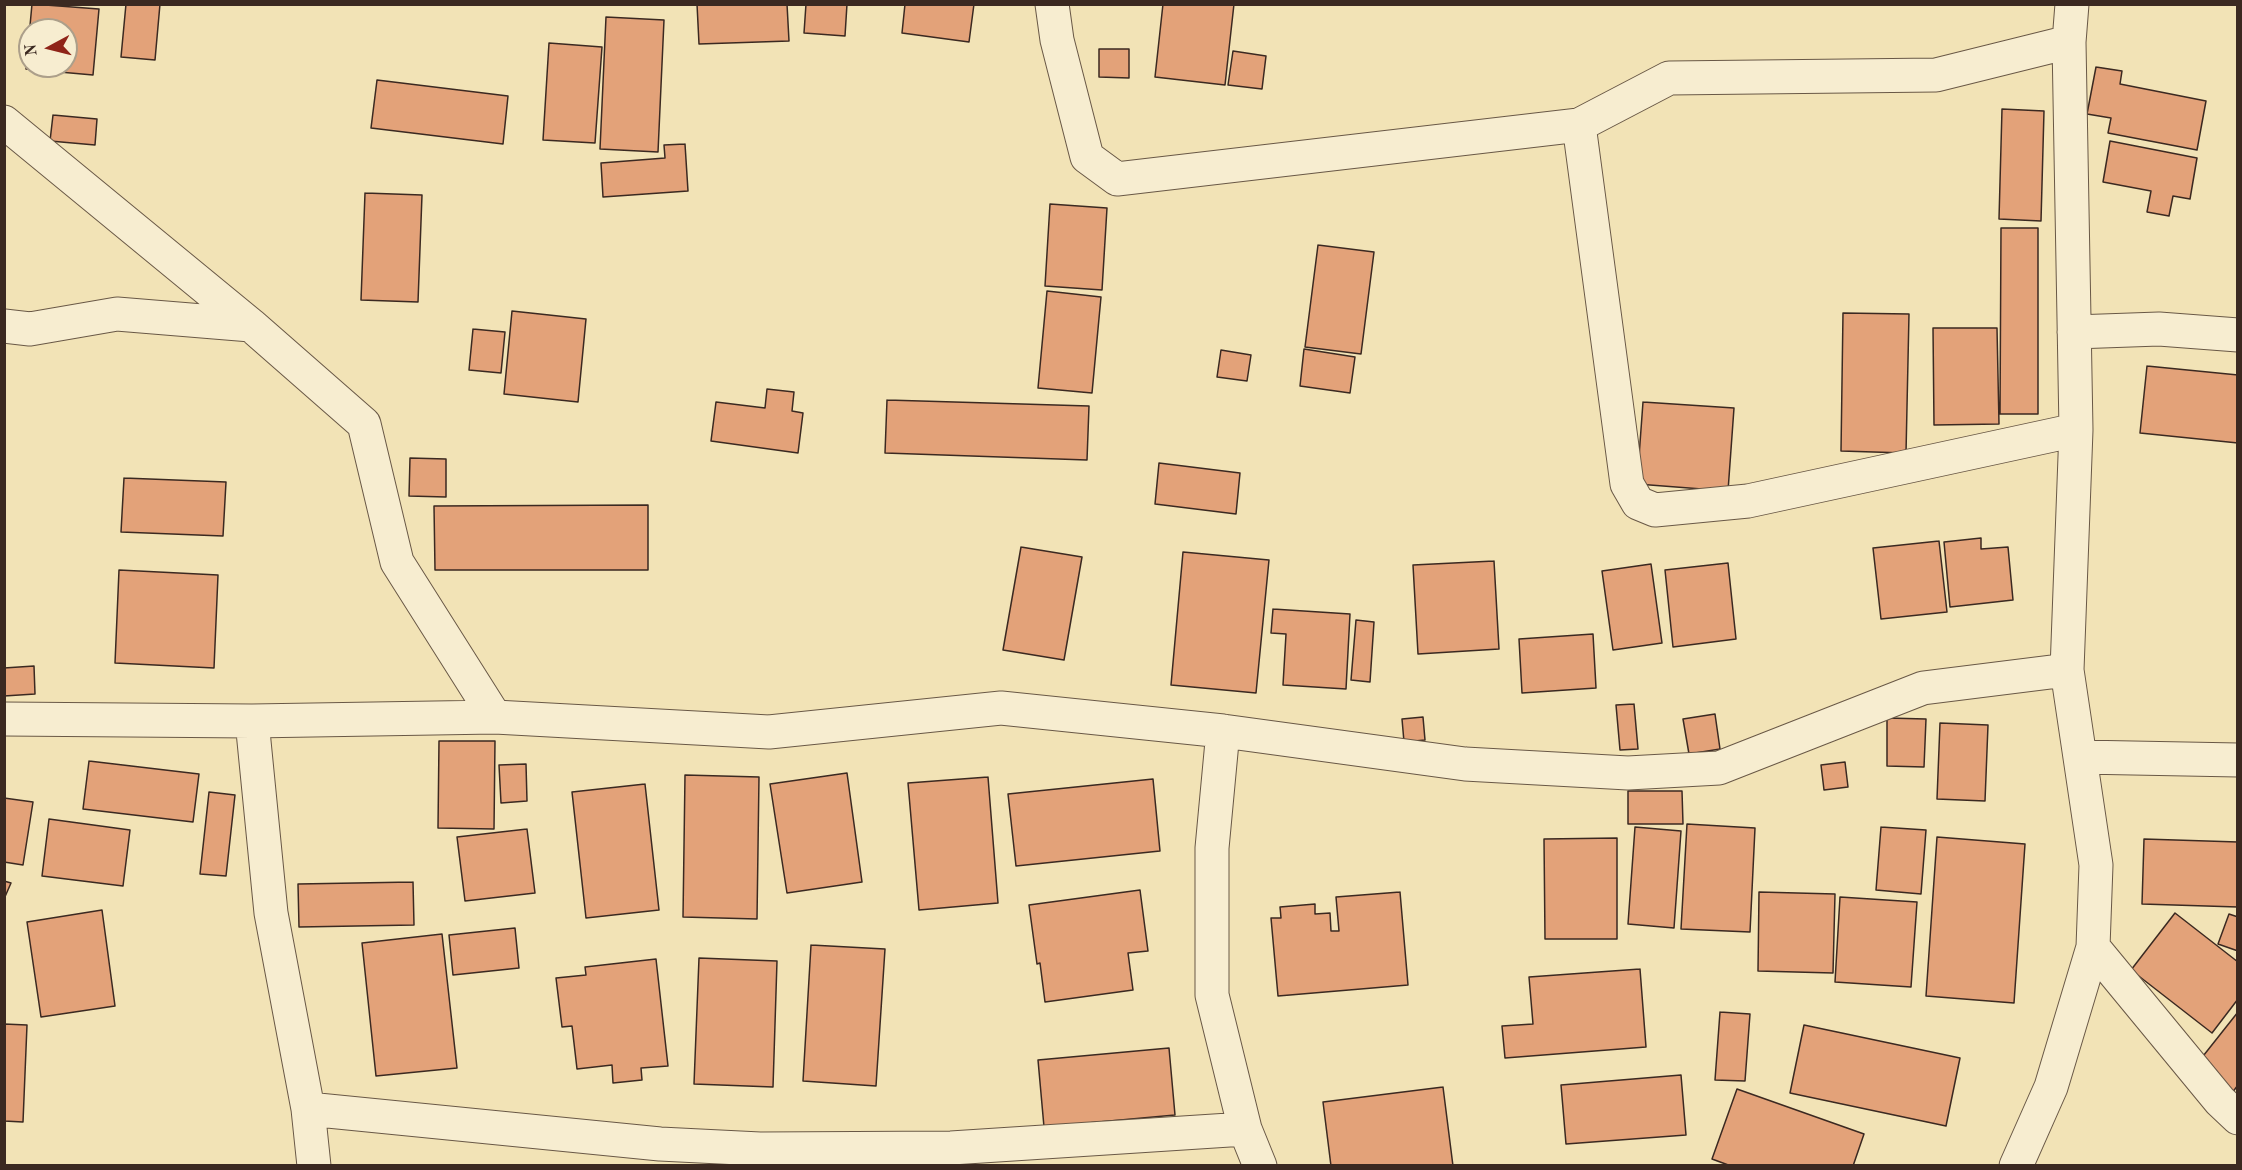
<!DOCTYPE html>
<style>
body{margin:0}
#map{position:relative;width:2242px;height:1170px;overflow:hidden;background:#f2e3b6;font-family:"Old Standard TT",serif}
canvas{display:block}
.frame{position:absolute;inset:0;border:6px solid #3b2921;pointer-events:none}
.north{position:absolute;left:18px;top:18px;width:60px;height:60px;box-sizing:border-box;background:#f7edd0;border:2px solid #ac9f8a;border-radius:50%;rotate:263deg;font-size:16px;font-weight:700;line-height:24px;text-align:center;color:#3b2921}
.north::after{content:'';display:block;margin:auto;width:21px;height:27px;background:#8f2418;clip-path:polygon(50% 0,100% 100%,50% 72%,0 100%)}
</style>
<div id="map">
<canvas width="2242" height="1170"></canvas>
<div class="frame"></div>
<div class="north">N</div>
</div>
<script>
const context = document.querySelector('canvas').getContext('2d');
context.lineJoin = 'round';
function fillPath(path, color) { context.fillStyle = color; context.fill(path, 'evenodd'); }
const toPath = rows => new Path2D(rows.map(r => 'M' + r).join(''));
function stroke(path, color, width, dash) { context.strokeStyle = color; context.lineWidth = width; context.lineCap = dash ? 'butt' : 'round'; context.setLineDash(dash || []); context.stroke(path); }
const building = toPath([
 [32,4,99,9,93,75,26,69,32,4],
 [30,30,66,30,66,66,30,66,30,30],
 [126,4,160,4,155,60,121,57,126,4],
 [697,4,787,4,789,41,699,44,697,4],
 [806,4,847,4,845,36,804,33,806,4],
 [905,4,974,4,969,42,902,33,905,4],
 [1163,4,1234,4,1225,85,1155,77,1163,4],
 [606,17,664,20,658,152,600,149,606,17],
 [549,43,602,47,595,143,543,140,549,43],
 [1099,49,1129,49,1129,78,1099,77,1099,49],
 [1233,51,1266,56,1262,89,1228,85,1233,51],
 [2096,67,2122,71,2120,84,2206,101,2197,150,2108,133,2111,118,2087,114,2096,67],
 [377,80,508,96,503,144,371,128,377,80],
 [2002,109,2044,111,2041,221,1999,219,2002,109],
 [53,115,97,119,95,145,50,141,53,115],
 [2110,141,2197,158,2190,199,2173,196,2169,216,2147,212,2151,191,2103,182,2110,141],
 [685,144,688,191,603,197,601,163,665,158,664,145,685,144],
 [365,193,422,195,418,302,361,300,365,193],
 [1050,204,1107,208,1102,290,1045,286,1050,204],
 [2001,228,2038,228,2038,414,2000,414,2001,228],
 [1318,245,1374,252,1361,354,1305,347,1318,245],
 [1047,291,1101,297,1092,393,1038,388,1047,291],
 [512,311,586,319,578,402,504,394,512,311],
 [1843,313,1909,314,1906,453,1841,451,1843,313],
 [1933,328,1997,328,1999,424,1934,425,1933,328],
 [473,329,505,332,501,373,469,370,473,329],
 [1304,349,1355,357,1350,393,1300,386,1304,349],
 [1221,350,1251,355,1247,381,1217,377,1221,350],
 [2147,366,2238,375,2238,443,2140,433,2147,366],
 [767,389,794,392,792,411,803,413,798,453,711,441,716,402,765,408,767,389],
 [887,400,1089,406,1087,460,885,453,887,400],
 [1643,402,1734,408,1728,491,1637,484,1643,402],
 [410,458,446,459,446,497,409,496,410,458],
 [1159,463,1240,473,1236,514,1155,504,1159,463],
 [124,478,226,482,223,536,121,532,124,478],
 [648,505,648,570,435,570,434,506,648,505],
 [1981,538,1981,549,2008,547,2013,600,1950,607,1944,542,1981,538],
 [1939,541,1947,612,1881,619,1873,548,1939,541],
 [1021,547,1082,557,1064,660,1003,650,1021,547],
 [1183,552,1269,560,1256,693,1171,685,1183,552],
 [1494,561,1499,649,1418,654,1413,565,1494,561],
 [1728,563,1736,639,1673,647,1665,570,1728,563],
 [1651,564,1662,643,1613,650,1602,571,1651,564],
 [119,570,218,575,214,668,115,663,119,570],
 [1273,609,1350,614,1346,689,1283,685,1286,634,1271,633,1273,609],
 [1356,620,1374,622,1370,682,1351,680,1356,620],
 [1593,634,1596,688,1522,693,1519,639,1593,634],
 [34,666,35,694,4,696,4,668,34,666],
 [1634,704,1638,749,1620,750,1616,705,1634,704],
 [1715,714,1720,749,1689,754,1683,719,1715,714],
 [1423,717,1425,740,1404,742,1402,719,1423,717],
 [1887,718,1926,719,1924,767,1887,766,1887,718],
 [1940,723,1988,725,1985,801,1937,799,1940,723],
 [439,741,495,741,494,829,438,828,439,741],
 [89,761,199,774,193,822,83,809,89,761],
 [1845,762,1848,787,1824,790,1821,765,1845,762],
 [526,764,527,801,501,803,499,765,526,764],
 [847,773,862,882,787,893,770,784,847,773],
 [685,775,759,777,757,919,683,917,685,775],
 [988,777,998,903,919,910,908,783,988,777],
 [1153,779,1160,851,1016,866,1008,794,1153,779],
 [645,784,659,910,586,918,572,792,645,784],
 [1628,791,1682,791,1683,824,1628,824,1628,791],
 [209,792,235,795,226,876,200,874,209,792],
 [4,798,33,802,23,865,4,862,4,798],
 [49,819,130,830,123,886,42,876,49,819],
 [1687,824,1755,828,1750,932,1681,929,1687,824],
 [1635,827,1681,831,1674,928,1628,924,1635,827],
 [1881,827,1926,830,1921,894,1876,890,1881,827],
 [527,829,535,893,465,901,457,837,527,829],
 [1937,837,2025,844,2014,1003,1926,996,1937,837],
 [1617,838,1617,939,1545,939,1544,839,1617,838],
 [2144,839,2238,842,2238,907,2142,904,2144,839],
 [4,881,11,883,4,899,4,881],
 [413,882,414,925,299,927,298,884,413,882],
 [1140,890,1148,951,1128,953,1133,990,1045,1002,1040,963,1037,964,1029,905,1140,890],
 [1400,892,1408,985,1278,996,1271,918,1281,918,1280,907,1315,904,1315,914,1330,913,1331,931,1339,931,1336,897,1400,892],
 [1759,892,1835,894,1833,973,1758,971,1759,892],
 [1840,897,1917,902,1911,987,1835,982,1840,897],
 [102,910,115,1006,41,1017,27,922,102,910],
 [2175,913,2238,962,2238,999,2212,1033,2131,970,2175,913],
 [2229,914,2238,917,2238,951,2218,944,2229,914],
 [515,928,519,968,453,975,449,935,515,928],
 [442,934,457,1068,376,1076,362,943,442,934],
 [811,945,885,949,876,1086,803,1081,811,945],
 [699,958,777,961,773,1087,694,1084,699,958],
 [656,959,668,1066,641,1068,642,1080,613,1083,612,1065,577,1069,572,1026,562,1027,556,978,586,975,585,967,656,959],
 [1640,969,1646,1047,1505,1058,1502,1026,1533,1024,1529,977,1640,969],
 [1720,1012,1750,1014,1745,1081,1715,1080,1720,1012],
 [2238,1012,2238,1085,2232,1093,2196,1065,2238,1012],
 [4,1024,27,1025,23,1122,4,1121,4,1024],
 [1804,1025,1960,1058,1946,1126,1790,1093,1804,1025],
 [1169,1048,1175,1115,1044,1127,1038,1060,1169,1048],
 [1681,1075,1686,1135,1566,1144,1561,1085,1681,1075],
 [1443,1087,1453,1166,1331,1166,1323,1102,1443,1087],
 [1737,1089,1864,1134,1853,1166,1731,1166,1712,1159,1737,1089]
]);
const street = toPath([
 [1052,4,1057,40,1087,157,1117,179,1579,125,1669,78,1936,75,2069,42],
 [4,122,251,325,364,424,397,562,495,717],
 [1579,125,1627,484,1638,503,1655,510,1748,501,2076,430],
 [4,326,30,329,117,314,251,325],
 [2074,332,2159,329,2238,335],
 [4,719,252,721,495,717,769,732,1001,708,1223,731,1465,764,1628,773,1719,768,1923,688,2067,670],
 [252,721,271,913,308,1109,314,1166],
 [1223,731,1212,848,1212,995,1245,1129,1260,1166],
 [2080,757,2238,760],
 [2093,947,2220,1101,2238,1118],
 [308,1109,660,1144,760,1149,951,1148,1245,1129],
 [2016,1166,2051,1087,2093,947,2096,865,2067,670,2076,430,2069,42,2072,4]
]);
fillPath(building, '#e3a279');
stroke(building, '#3b2921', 1.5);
stroke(street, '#695846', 35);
stroke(street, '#f7edd0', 33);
</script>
